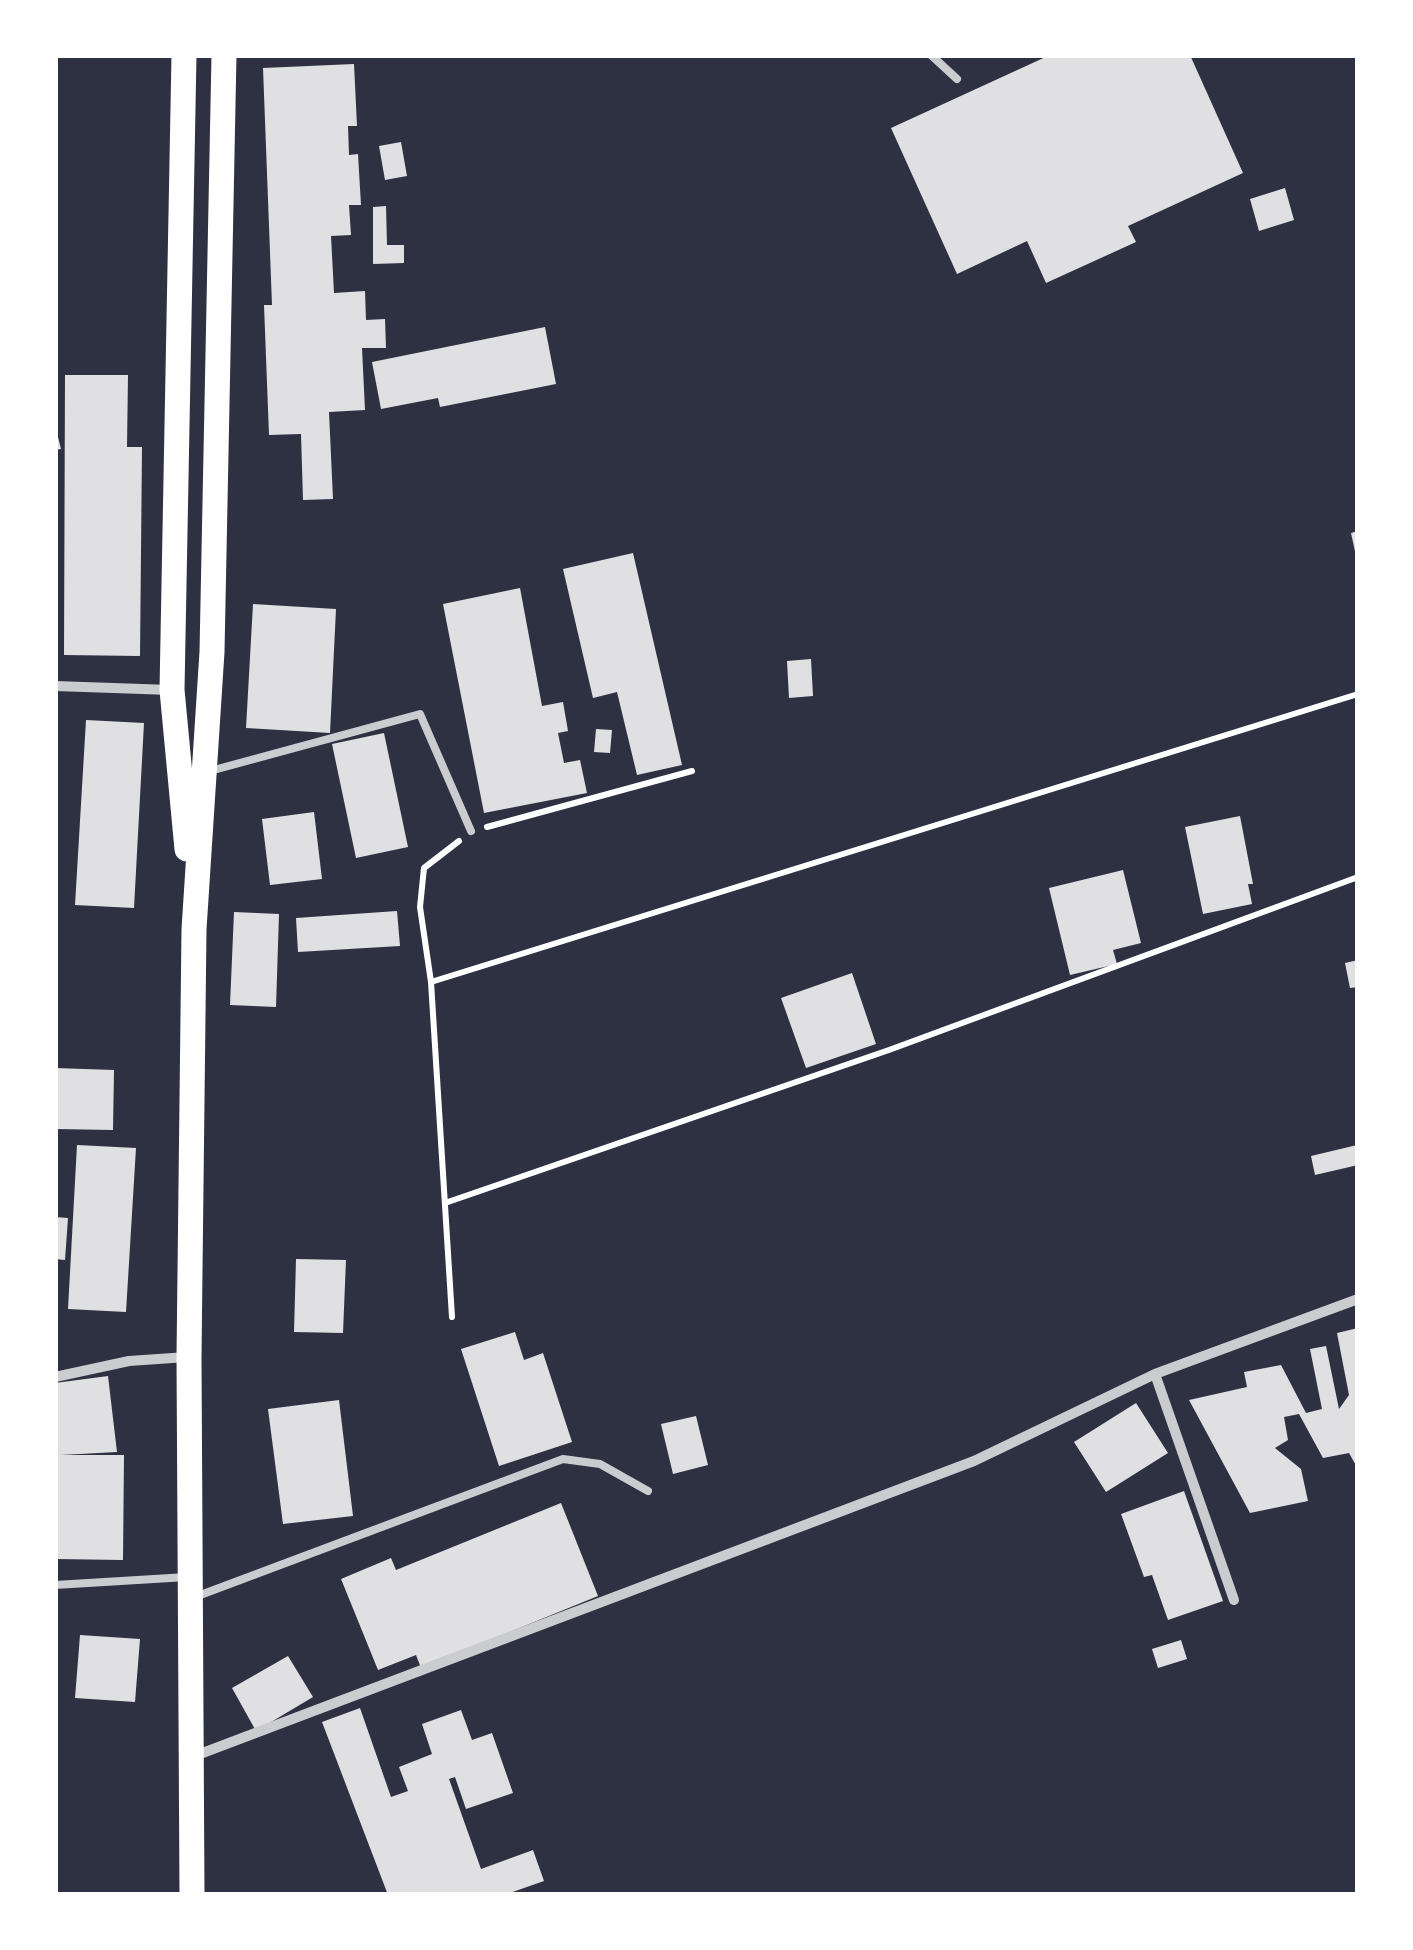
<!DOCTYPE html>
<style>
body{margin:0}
#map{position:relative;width:1413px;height:1950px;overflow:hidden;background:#2d3142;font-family:"Sofia Sans Condensed",sans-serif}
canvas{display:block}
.frame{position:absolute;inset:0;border:58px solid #fff;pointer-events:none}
</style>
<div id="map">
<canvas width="1413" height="1950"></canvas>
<div class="frame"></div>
</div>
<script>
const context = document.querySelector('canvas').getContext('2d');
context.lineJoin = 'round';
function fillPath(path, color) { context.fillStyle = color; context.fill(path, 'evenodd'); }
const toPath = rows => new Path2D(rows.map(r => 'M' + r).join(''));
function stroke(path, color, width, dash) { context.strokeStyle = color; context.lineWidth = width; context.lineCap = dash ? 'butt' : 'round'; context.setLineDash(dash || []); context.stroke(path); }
const building = toPath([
 [1050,55,1190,55,1243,173,1128,226,1136,242,1046,283,1027,241,957,274,891,128],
 [354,64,357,126,348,126,349,155,358,154,361,205,349,205,351,235,331,236,334,293,365,291,366,320,385,319,386,348,362,348,365,410,329,412,333,499,303,500,301,434,269,435,264,305,272,305,263,68],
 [401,142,407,176,385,180,379,146],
 [1285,188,1294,220,1259,231,1250,199],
 [386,206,387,245,404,245,404,263,373,264,373,207],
 [545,327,556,384,440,407,438,398,381,409,372,362],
 [65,375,128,375,127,447,142,447,140,656,64,655],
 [55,425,61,449,55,450],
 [1358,531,1358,555,1356,556,1351,533],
 [633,553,682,765,637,775,617,692,593,698,563,569],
 [520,588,542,706,563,702,568,731,558,733,564,763,580,760,587,793,484,813,443,604],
 [253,604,336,609,330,733,246,728],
 [811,659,813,696,789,698,787,661],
 [86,720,144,723,134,908,75,905],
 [596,729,612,730,610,753,594,752],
 [384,733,408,847,356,858,332,744],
 [314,812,322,879,270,885,262,819],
 [1240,816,1253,884,1248,884,1252,904,1203,914,1185,827],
 [1123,870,1141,943,1113,950,1117,964,1070,975,1049,888],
 [397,911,400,946,298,952,296,918],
 [234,912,279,914,276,1007,230,1005],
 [1358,960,1358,987,1350,988,1345,963],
 [852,973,876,1044,806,1068,781,998],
 [55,1068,114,1070,113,1130,55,1129],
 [77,1145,136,1148,126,1312,68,1309],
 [1357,1145,1358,1165,1315,1175,1311,1156],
 [55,1217,68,1218,65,1260,55,1259],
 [296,1259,346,1260,343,1333,294,1332],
 [1358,1328,1358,1469,1349,1453,1323,1458,1299,1414,1284,1417,1288,1440,1275,1448,1301,1469,1308,1501,1250,1513,1189,1400,1247,1387,1244,1372,1281,1365,1306,1413,1322,1409,1310,1349,1326,1346,1339,1409,1349,1395,1337,1333],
 [515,1332,524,1360,543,1353,572,1442,499,1466,461,1349],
 [108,1376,117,1452,61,1455,124,1455,123,1560,55,1559,55,1383],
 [339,1400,353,1516,283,1524,268,1409],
 [1136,1403,1168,1453,1106,1492,1074,1442],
 [696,1416,708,1465,673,1474,661,1424],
 [1184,1491,1223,1601,1168,1620,1152,1575,1144,1577,1121,1514],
 [561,1503,598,1596,421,1668,416,1655,378,1670,341,1579,391,1558,396,1570],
 [80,1635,140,1639,135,1702,75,1698],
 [1181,1640,1187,1659,1158,1668,1152,1649],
 [288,1656,313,1697,256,1731,232,1688],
 [360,1708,391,1797,408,1791,399,1767,432,1754,422,1724,461,1710,472,1740,492,1733,513,1793,466,1809,455,1777,449,1779,481,1869,533,1850,544,1881,504,1895,388,1895,322,1722]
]);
const path = toPath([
 [487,827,692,771],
 [431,982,420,907,424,868,459,841],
 [445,1203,889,1050,1358,877],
 [452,1317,431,982,1358,694]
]);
const service = toPath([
 [931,55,957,79],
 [210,771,420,714,471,831],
 [55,1585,187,1577],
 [195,1597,563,1459,600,1464,648,1491]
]);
const minor = toPath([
 [55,686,171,690],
 [1155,1374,1234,1600],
 [55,1377,129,1361,187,1357],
 [192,1757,974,1461,1155,1374,1358,1299]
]);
const primary = toPath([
 [184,55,172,690,187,849],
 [192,1895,189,1357,194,929,212,652,224,55]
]);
fillPath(building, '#e0e0e3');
stroke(path, '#fff', 6);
stroke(service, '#caccd0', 8);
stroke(minor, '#caccd0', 10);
stroke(primary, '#fff', 25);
</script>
